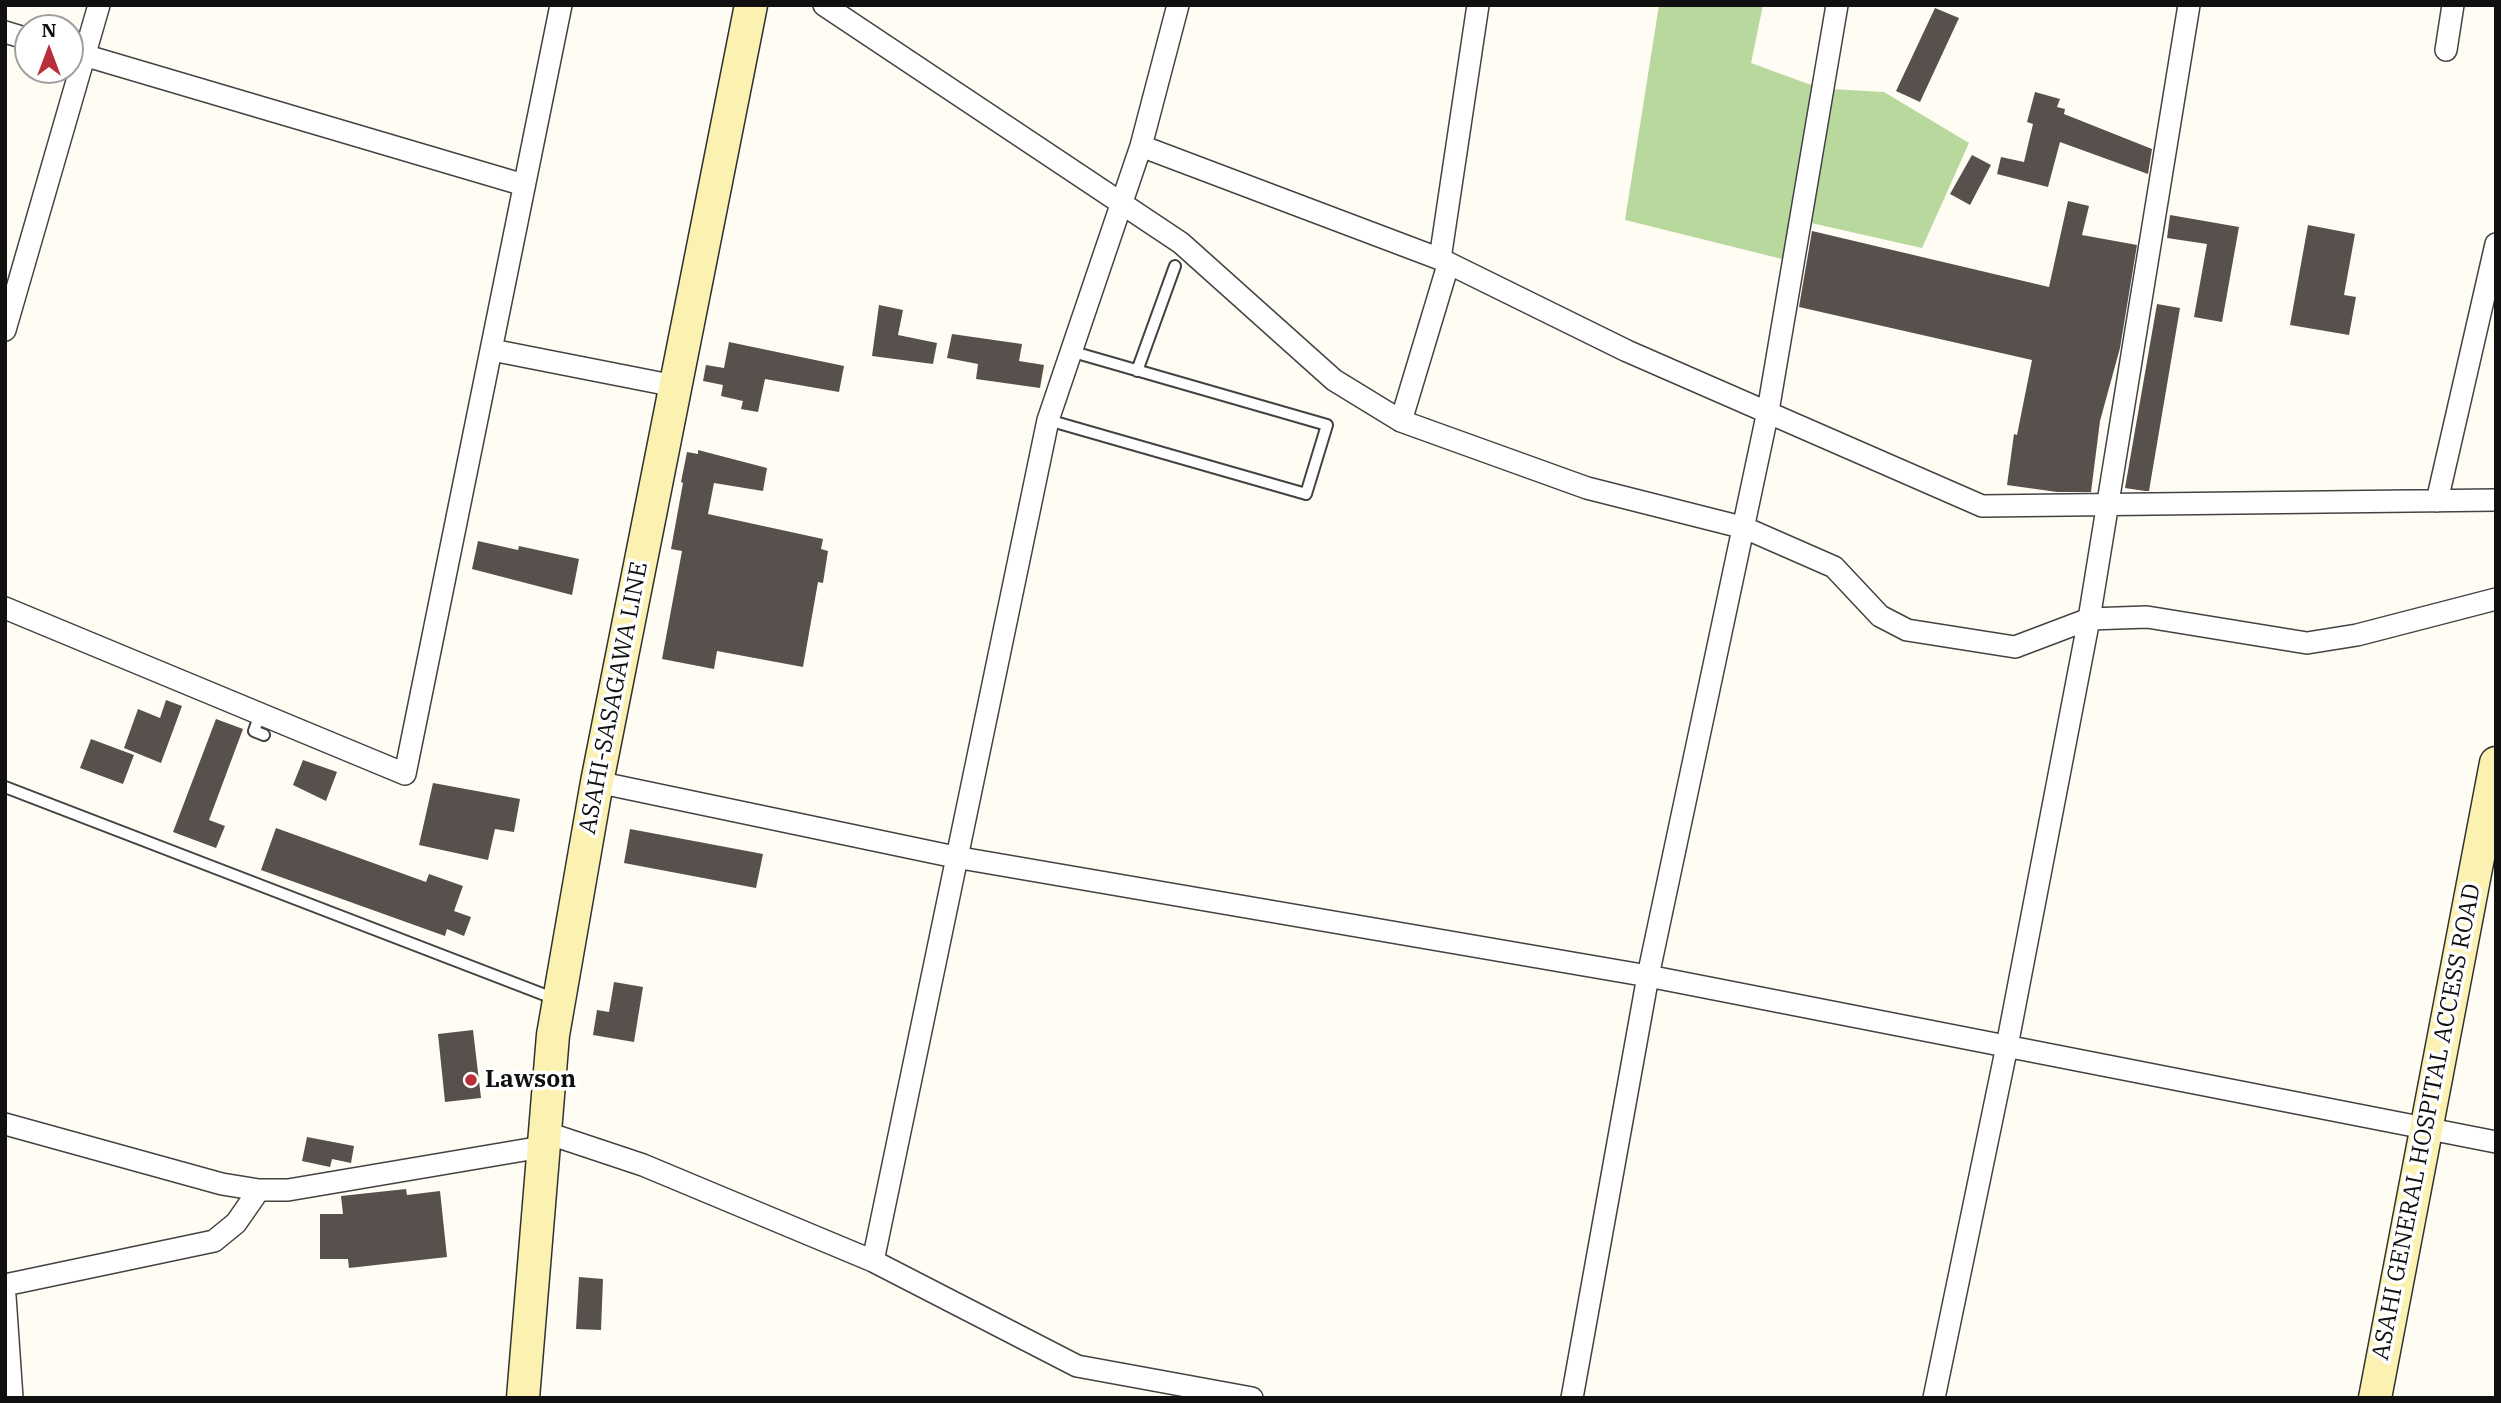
<!DOCTYPE html>
<style>
body{margin:0}
#map{position:relative;width:2501px;height:1403px;overflow:hidden;background:#fefcf3;font-family:"IBM Plex Serif",serif}
canvas{display:block}
.frame{position:absolute;inset:0;border:7px solid #101010;pointer-events:none}
.north{position:absolute;left:14px;top:14px;width:70px;height:70px;box-sizing:border-box;background:#fff;border:2px solid #9f9f9f;border-radius:50%;rotate:0deg;font-size:19px;font-weight:700;line-height:28px;text-align:center;color:#101010}
.north::after{content:'';display:block;margin:auto;width:24px;height:32px;background:#b92e38;clip-path:polygon(50% 0,100% 100%,50% 72%,0 100%)}
</style>
<div id="map">
<canvas width="2501" height="1403"></canvas>
<div class="frame"></div>
<div class="north">N</div>
</div>
<script>
const context = document.querySelector('canvas').getContext('2d');
context.lineJoin = 'round';
function fillPath(path, color) { context.fillStyle = color; context.fill(path, 'evenodd'); }
const toPath = rows => new Path2D(rows.map(r => 'M' + r).join(''));
function stroke(path, color, width, dash) { context.strokeStyle = color; context.lineWidth = width; context.lineCap = dash ? 'butt' : 'round'; context.setLineDash(dash || []); context.stroke(path); }
function drawText(font, color, halo, rows, align = 'center') {
  context.font = font + ' "IBM Plex Serif",serif'; context.lineWidth = 7; context.setLineDash([]); context.textBaseline = 'middle'; context.strokeStyle = halo; context.fillStyle = color; for (const [text, x, y, turn = 0] of rows) {
    context.save(); context.translate(x, y); context.rotate((+turn || 0) * Math.PI / 180); context.textAlign = isNaN(turn) ? turn : align; if (halo) context.strokeText(text, 0, 0); context.fillText(text, 0, 0); context.restore();
  }
}
const forest = toPath([
 [1659,5,1763,5,1751,63,1814,86,1786,260,1625,220],
 [1831,89,1884,92,1969,143,1922,248,1811,223]
]);
const building = toPath([
 [1935,8,1959,18,1920,102,1896,91],
 [2035,92,2060,99,2057,107,2065,109,2064,114,2152,149,2148,174,2060,142,2048,187,1997,174,2001,157,2024,162,2033,124,2027,122],
 [1972,155,1991,165,1970,205,1950,194],
 [2068,201,2089,206,2082,235,2137,245,2120,348,2100,421,2091,492,2057,492,2007,485,2014,434,2017,435,2032,360,1799,307,1812,231,2049,287],
 [2170,215,2239,227,2222,322,2194,317,2207,244,2167,238],
 [2308,225,2355,234,2344,295,2356,297,2349,335,2290,325],
 [2157,304,2180,308,2149,491,2145,491,2125,488],
 [879,305,903,310,898,335,937,343,933,364,872,356],
 [952,334,1022,344,1019,361,1044,365,1040,388,976,379,978,364,947,358],
 [729,342,844,366,839,392,765,379,758,412,741,409,743,401,721,396,723,385,703,381,706,365,724,368],
 [698,450,767,468,763,491,714,483,708,514,823,539,821,549,828,551,823,583,818,582,803,667,717,651,714,669,662,659,682,551,671,549,683,483,681,482,687,452,698,454],
 [478,541,518,550,519,546,579,559,572,595,472,569],
 [166,700,182,706,161,763,124,748,138,709,160,718],
 [216,719,243,729,209,820,225,826,216,848,173,832],
 [91,739,134,755,123,784,80,768],
 [303,760,337,772,326,801,293,785],
 [433,783,520,799,514,832,495,829,488,860,419,845],
 [276,828,426,882,429,874,463,886,454,911,471,917,464,936,447,929,445,936,261,870],
 [630,829,763,854,756,888,624,863],
 [614,982,643,987,634,1042,593,1035,597,1010,609,1012],
 [473,1030,481,1098,445,1102,438,1034],
 [307,1137,354,1146,351,1163,332,1159,330,1167,302,1161],
 [406,1189,407,1195,440,1191,447,1257,349,1268,348,1259,320,1259,320,1214,343,1214,341,1196],
 [579,1277,603,1279,601,1330,576,1329]
]);
const lane = toPath([
 [1137,371,1175,266],
 [1048,420,1306,494,1327,425,1070,351],
 [260,714,254,731,264,735],
 [5,787,558,1000]
]);
const street = toPath([
 [824,5,1181,243,1334,380,1401,421,1587,488,1745,528,1834,567,1880,616,1907,630,2015,647,2089,619,2147,617,2307,643,2357,635,2496,599],
 [5,32,28,39],
 [2446,50,2453,5],
 [70,51,524,185],
 [1141,146,1440,259,1627,351,1982,506,2496,500],
 [1440,259,1478,5],
 [5,330,99,5],
 [492,350,675,386],
 [1401,421,1448,265],
 [2437,501,2496,244],
 [5,608,405,774,561,5],
 [597,782,955,857,1648,976,2496,1142],
 [5,1124,222,1184,259,1190,288,1190,542,1147],
 [544,1132,643,1165,873,1261,1077,1366,1252,1398],
 [873,1261,1048,420,1141,146,1178,5],
 [5,1285,214,1241,236,1223,259,1190],
 [5,1296,12,1398],
 [1572,1398,1648,976,1768,411,1837,5],
 [1934,1398,2007,1046,2089,619,2189,5]
]);
const secondary = toPath([
 [523,1398,553,1035,597,782,751,5],
 [2375,1398,2496,763]
]);
const markers = [
 [471,1080,7,"#b92e38"]
];
const streetNames = [
 ["ASAHI-SASAGAWA LINE",614,698,-79],
 ["ASAHI GENERAL HOSPITAL ACCESS ROAD",2427,1122,-79]
];
const poiNames = [
 ["Lawson",485,1080]
];
fillPath(forest, '#b9d89d');
fillPath(building, '#58504c');
stroke(lane, '#434343', 14);
stroke(street, '#434343', 24);
stroke(secondary, '#323232', 35);
stroke(lane, '#fff', 10);
stroke(street, '#fff', 21);
stroke(secondary, '#fbf1b1', 32);
for (const [x, y, r, color] of markers) { const dot = new Path2D(); dot.arc(x, y, r, 0, 2 * Math.PI); context.fillStyle = color; context.fill(dot); stroke(dot, '#fff', 2.5); }
drawText('24px', '#101010', '#fff', streetNames);
drawText('bold 24px', '#101010', '#fff', poiNames, 'left');
</script>
